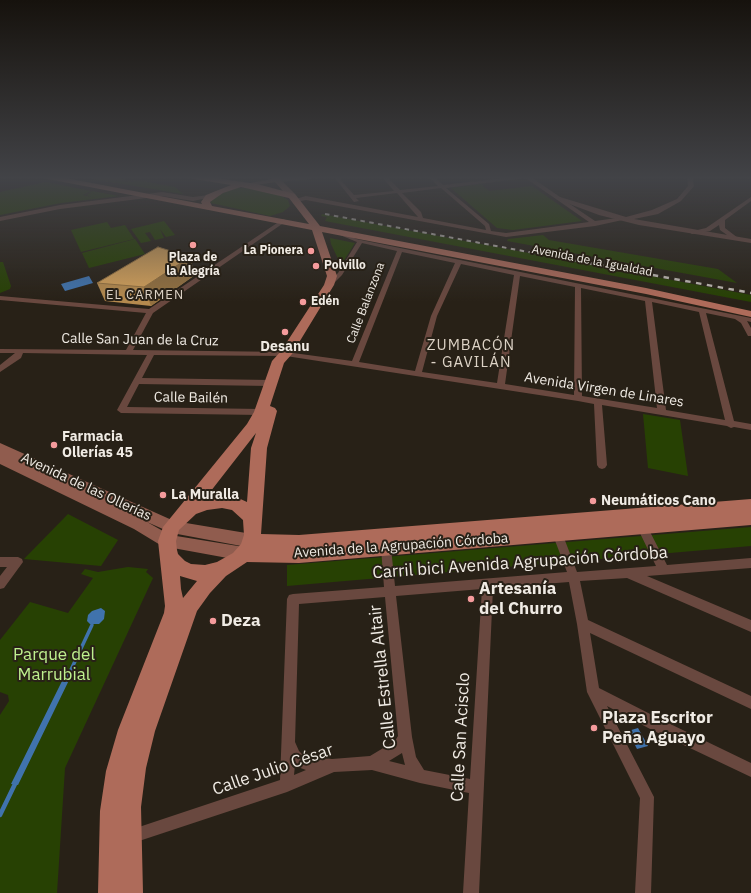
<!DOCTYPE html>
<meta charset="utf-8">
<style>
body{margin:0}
canvas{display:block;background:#282117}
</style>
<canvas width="751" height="893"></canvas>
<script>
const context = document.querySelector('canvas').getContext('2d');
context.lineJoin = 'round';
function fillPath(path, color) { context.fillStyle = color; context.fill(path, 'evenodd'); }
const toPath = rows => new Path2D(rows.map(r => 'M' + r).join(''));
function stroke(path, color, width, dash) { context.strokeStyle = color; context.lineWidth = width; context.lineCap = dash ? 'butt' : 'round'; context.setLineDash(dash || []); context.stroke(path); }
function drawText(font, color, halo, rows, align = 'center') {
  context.font = font + ' "IBM Plex Sans",sans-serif'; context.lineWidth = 4; context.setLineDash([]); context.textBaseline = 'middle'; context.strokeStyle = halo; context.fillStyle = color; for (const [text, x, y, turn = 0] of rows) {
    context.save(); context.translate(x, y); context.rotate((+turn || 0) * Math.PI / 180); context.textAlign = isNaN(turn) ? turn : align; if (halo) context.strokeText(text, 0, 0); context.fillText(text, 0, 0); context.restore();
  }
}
const green = toPath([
 [81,177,115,177,125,179,122,181,133,182,136,180,175,187,183,194],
 [46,182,91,191,83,195,95,198,86,195,89,193,100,195,90,193,92,191,119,196,61,203,0,215,0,192],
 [481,184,489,191,532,186,582,221,513,230,497,228,451,188],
 [237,188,246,188,278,194,288,200,290,206,283,212,270,216,211,203,212,200,226,191],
 [322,214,751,295,751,302,325,221,327,217,321,216],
 [164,221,175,235,166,237,160,229,164,238,155,240,150,232,145,233,151,241,141,243,131,229],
 [107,222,111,228,125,225,134,239,81,252,71,230],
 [543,235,549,240,718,269,737,283,507,241,508,239],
 [330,238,355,243,341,265,331,244],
 [135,239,145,254,89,268,82,253],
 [0,262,3,262,11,286,10,289,0,293],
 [643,414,680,420,688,476,648,468],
 [68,514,118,540,101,566,24,559],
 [751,527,751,546,287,586,287,565],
 [128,567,148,569,146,572,153,578,65,768,57,893,0,893,0,715,9,701,8,695,0,692,0,640,30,602,68,613,93,578,81,574,85,569,98,572]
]);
const water = toPath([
 [89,276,93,283,65,291,61,284],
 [101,608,105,611,104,619,99,624,90,624,87,621,88,615,92,611],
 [66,673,72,674,18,785,11,784],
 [638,728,648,746,637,749,628,731]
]);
const streamFar1 = toPath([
 [69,674,92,625]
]);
const stream = toPath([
 [0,815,15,784]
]);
const minor = toPath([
 [334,177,338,177,354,195,394,191,382,177,387,177,400,190,438,186,429,177,434,177,443,185,514,177,527,177,525,178,446,188,489,224,491,231,506,233,589,222,556,199,556,197,558,196,595,221,624,217,627,219,595,226,506,237,306,200,295,202,292,200,306,196,418,217,397,193,356,198,359,201,354,202,334,177],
 [441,188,485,226,486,230,423,218,421,212,402,193,441,188],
 [162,192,193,197,209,195,212,197,193,201,162,196,60,209,0,221,0,217,60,205,162,192],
 [751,197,751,201,725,220,725,228,738,238,738,240,734,240,720,230,719,225,710,231,692,234,689,232,706,228,751,197],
 [283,219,285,220,285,222,153,313,133,350,286,352,352,361,397,251,362,243,342,275,331,286,327,286,326,285,338,273,357,242,335,233,334,232,337,230,356,239,400,248,751,318,751,322,747,321,751,328,751,336,748,336,741,323,735,319,706,313,734,421,751,424,751,430,734,427,731,428,727,426,602,405,607,465,605,468,602,469,599,468,597,465,594,404,578,401,286,356,154,355,142,378,270,380,274,383,270,386,139,384,127,407,261,409,265,412,261,415,121,413,117,410,147,355,23,353,21,358,0,372,0,365,15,353,0,353,0,349,126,350,146,313,0,300,0,296,149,309,283,219],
 [402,252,455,263,431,316,415,371,359,362,402,252],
 [461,264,514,275,497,383,422,372,437,316,461,264],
 [520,276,575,287,574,395,505,384,520,276],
 [581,288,645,301,657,408,582,396,581,288],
 [652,302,699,312,725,420,666,410,652,302],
 [642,523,646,524,667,565,751,558,751,568,647,576,751,620,751,632,627,578,580,581,588,620,751,696,751,709,590,633,599,688,662,720,751,763,751,777,652,730,607,706,654,797,651,893,635,893,640,798,587,692,577,624,569,582,493,588,479,893,463,893,469,793,420,783,372,770,334,772,287,792,130,844,125,842,123,837,125,832,130,830,280,780,287,599,289,595,293,594,384,587,381,548,382,545,386,543,390,545,391,548,395,586,567,572,551,530,552,527,556,526,560,527,561,530,577,572,656,566,637,527,638,524,642,523],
 [482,589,470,779,424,770,416,757,412,737,396,596,482,589],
 [385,597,398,736,395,741,370,756,332,759,304,756,299,751,295,742,299,604,385,597],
 [402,753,405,765,389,761,402,753],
 [295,765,295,766,306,770,294,775,295,765],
 [0,557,18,557,22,559,23,562,4,588,0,589,0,576,7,567,0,567,0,557]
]);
const tertiary = toPath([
 [290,177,314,177,311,179,276,182,273,180,290,177],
 [524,177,531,177,560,197,626,217,652,210,677,199,688,186,687,177,693,177,694,186,681,201,658,214,634,219,751,239,751,243,639,225,599,215,556,199,524,177]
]);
const secondary = toPath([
 [271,177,278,177,295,194,295,198,289,198,275,182,244,187,240,185,272,179,271,177],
 [0,443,174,521,252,534,257,536,260,541,257,546,252,548,172,533,147,522,170,535,244,547,249,549,252,554,249,559,244,561,162,546,134,529,0,464,0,443]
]);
const primary = toPath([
 [44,177,60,177,202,204,201,202,206,195,231,185,194,179,190,177,208,177,257,184,295,194,320,226,646,288,751,311,751,317,646,294,322,232,337,276,334,285,292,354,284,363,270,406,275,408,277,411,267,448,261,534,299,535,751,499,751,525,299,563,247,562,226,576,210,593,197,611,155,731,146,768,141,807,143,893,98,893,100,811,106,771,118,730,164,613,165,606,158,541,163,527,247,424,254,412,272,361,281,351,324,285,327,276,312,230,48,179,44,177],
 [241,187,289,198,309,224,212,206,210,202,223,193,241,187],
 [256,433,251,448,247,502,236,497,222,494,207,496,256,433],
 [222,508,232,510,243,520,244,535,241,544,233,553,217,562,205,565,191,564,185,561,178,554,177,550,176,541,179,530,196,514,207,510,222,508],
 [180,576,197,581,183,598,181,589,180,576]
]);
const railFar1 = toPath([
 [325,214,582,262]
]);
const rail = toPath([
 [577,261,751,293]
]);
const wall = toPath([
 [195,275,151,306,105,301,97,283]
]);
const shadedWall = toPath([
 [190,257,195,275,151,306,144,287]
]);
const building = toPath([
 [158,247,190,257,144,287,97,283,158,247]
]);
const markers = [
 [193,245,4,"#f59b9c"],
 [311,251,4,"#f59b9c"],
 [316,266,4,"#f59b9c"],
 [303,302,4,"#f59b9c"],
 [285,332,4,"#f59b9c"],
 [54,445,4,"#f59b9c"],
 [163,495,4,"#f59b9c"],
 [593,501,4,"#f59b9c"],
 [471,599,4,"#f59b9c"],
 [213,621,4,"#f59b9c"],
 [594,728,4,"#f59b9c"]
];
const farPoinames = [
 ["La Pionera",303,251,"right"],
 ["Plaza de",193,258,"center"],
 ["la Alegría",193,272,"center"],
 ["Polvillo",324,266],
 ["Edén",311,302]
];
const farStreetnames = [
 ["Avenida de la Igualdad",592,261,11],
 ["Calle Balanzona",366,303,-69]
];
const farNeighbourhoodnames = [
 ["EL CARMEN",145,295]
];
const streetNames = [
 ["Calle San Juan de la Cruz",140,340,1],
 ["Avenida Virgen de Linares",604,390,9],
 ["Calle Bailén",191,398,1],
 ["Avenida de las Ollerías",86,487,25],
 ["Avenida de la Agrupación Córdoba",401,546,-4]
];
const poiNames = [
 ["Desanu",285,347,"center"],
 ["Farmacia",62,437],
 ["Ollerías 45",62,453],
 ["La Muralla",171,495],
 ["Neumáticos Cano",601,501]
];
const neighbourhoodNames = [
 ["ZUMBACÓN",471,346],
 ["- GAVILÁN",471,363]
];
const nearStreetnames = [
 ["Carril bici Avenida Agrupación Córdoba",520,563,-4],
 ["Calle Estrella Altair",383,677,-96],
 ["Calle San Acisclo",461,737,-87],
 ["Calle Julio César",273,770,-19]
];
const nearPoinames = [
 ["Artesanía",479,589],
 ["del Churro",479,609],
 ["Deza",221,621],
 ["Plaza Escritor",602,718],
 ["Peña Aguayo",602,738]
];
const nearParknames = [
 ["Parque del",54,655],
 ["Marrubial",54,675]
];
fillPath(green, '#274103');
fillPath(water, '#4073ad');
stroke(streamFar1, '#4073ad', 3.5);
stroke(stream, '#4073ad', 4.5);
fillPath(minor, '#69483f');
fillPath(tertiary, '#69483f');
fillPath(secondary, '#905c4e');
fillPath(primary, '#ae6b5a');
stroke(railFar1, '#c0bab3', 2, [4.5, 4.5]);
stroke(rail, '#c0bab3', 2.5, [5.5, 5.5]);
fillPath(wall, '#b58a4e');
fillPath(shadedWall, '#947140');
fillPath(building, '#d3a15b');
stroke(building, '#947140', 1);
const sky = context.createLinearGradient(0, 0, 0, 302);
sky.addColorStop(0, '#16120d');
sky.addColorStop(0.59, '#424347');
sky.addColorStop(1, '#42434700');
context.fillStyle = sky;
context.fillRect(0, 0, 751, 302);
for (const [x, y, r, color] of markers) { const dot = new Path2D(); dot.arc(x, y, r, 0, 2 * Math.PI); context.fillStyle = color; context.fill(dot); stroke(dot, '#282117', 1.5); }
drawText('bold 12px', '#f0ebe4', '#282117', farPoinames, 'left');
drawText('12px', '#f0ebe4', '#282117', farStreetnames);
context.letterSpacing = '1px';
drawText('13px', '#ddd3c6', '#282117', farNeighbourhoodnames);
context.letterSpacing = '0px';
drawText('14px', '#f0ebe4', '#282117', streetNames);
drawText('bold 14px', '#f0ebe4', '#282117', poiNames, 'left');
context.letterSpacing = '1px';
drawText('15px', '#ddd3c6', '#282117', neighbourhoodNames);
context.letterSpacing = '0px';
drawText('17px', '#f0ebe4', '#282117', nearStreetnames);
drawText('bold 17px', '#f0ebe4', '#282117', nearPoinames, 'left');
drawText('17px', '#bef08e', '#282117', nearParknames);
</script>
